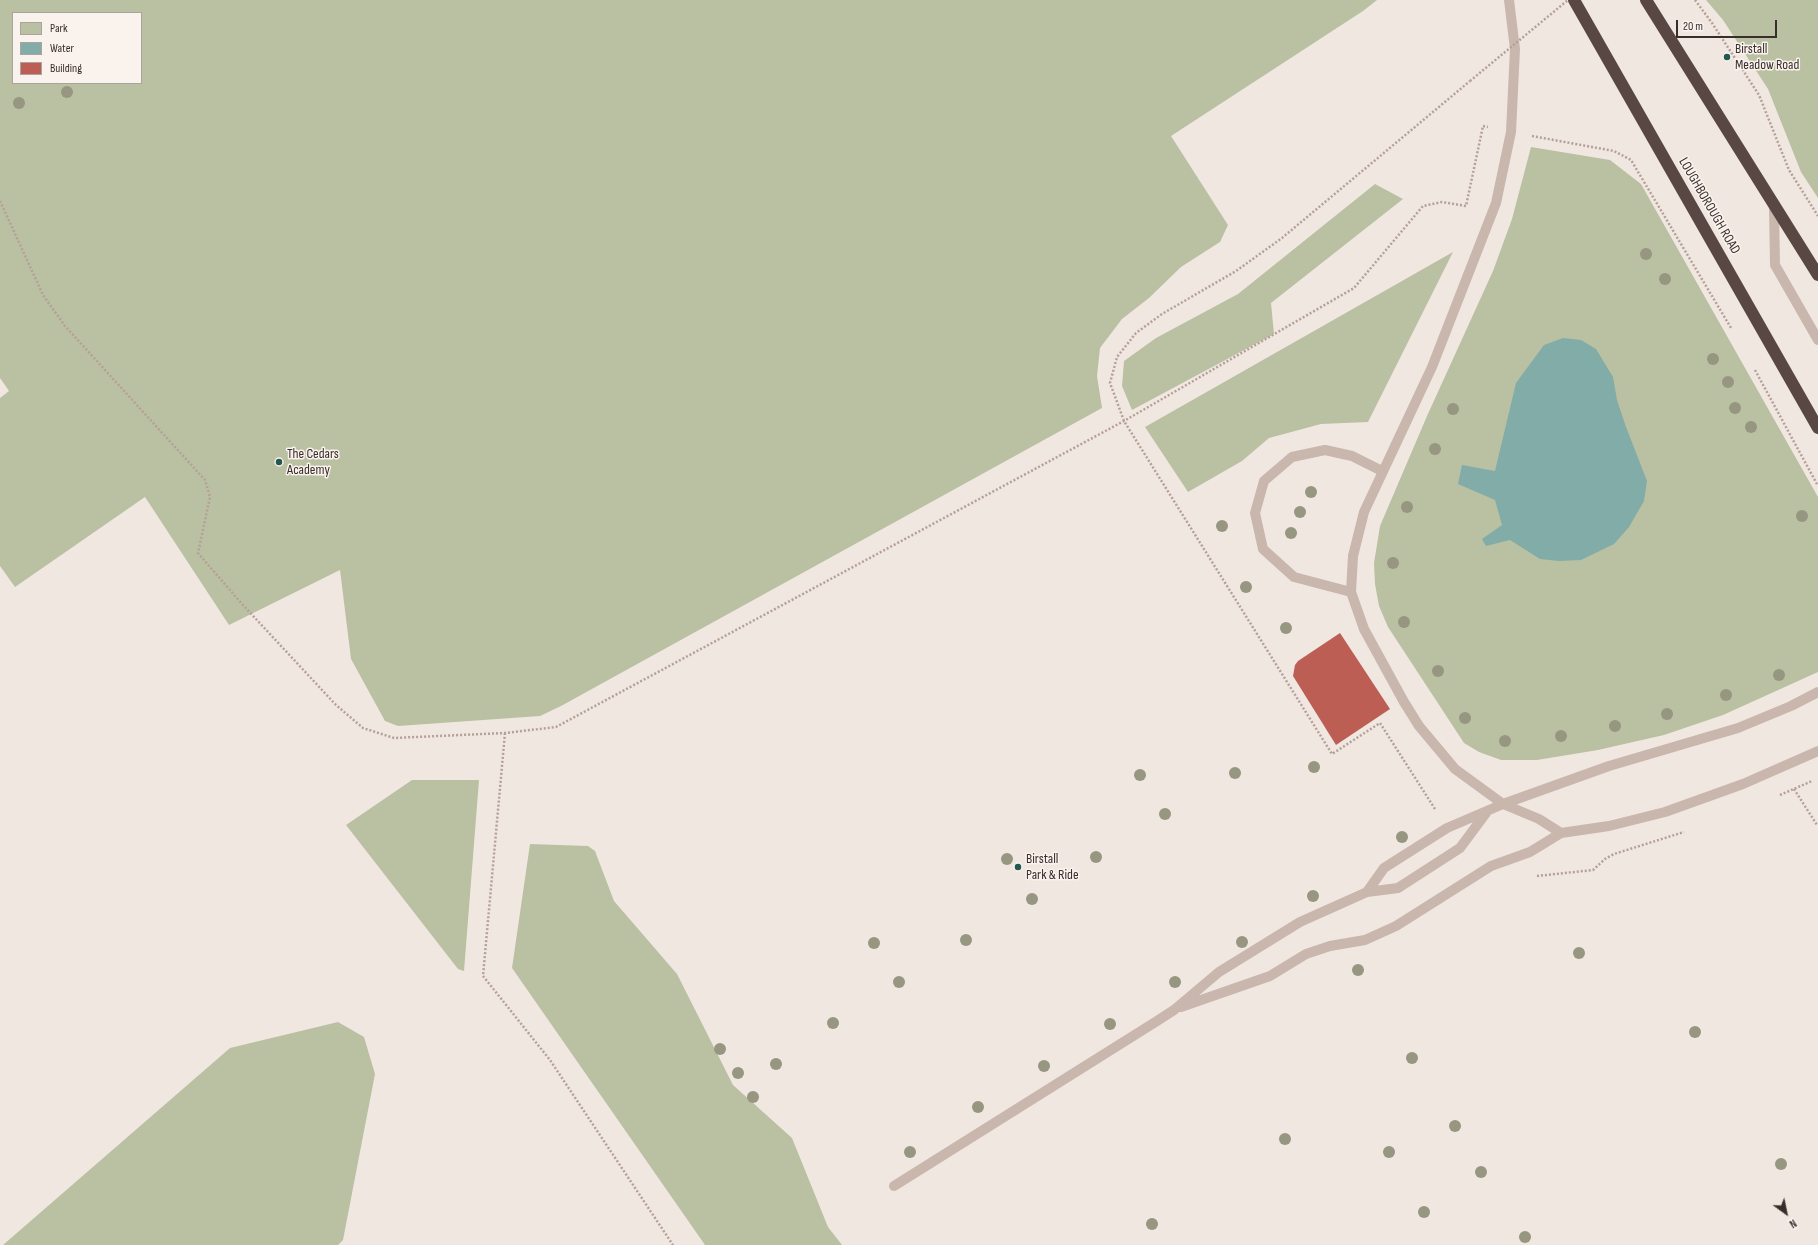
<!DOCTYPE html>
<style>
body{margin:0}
#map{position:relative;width:1818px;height:1245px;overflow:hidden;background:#f1e7e1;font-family:"Sofia Sans Condensed",sans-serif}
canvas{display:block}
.legend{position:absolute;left:12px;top:12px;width:130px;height:72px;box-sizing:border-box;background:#f9f2ed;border:1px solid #aca39f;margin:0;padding:5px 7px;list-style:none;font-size:12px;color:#382d2b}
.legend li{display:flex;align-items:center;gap:8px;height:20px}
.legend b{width:20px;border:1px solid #aca39f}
.north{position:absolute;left:1766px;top:1193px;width:40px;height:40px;-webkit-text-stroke:3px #f9f2ed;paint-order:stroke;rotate:147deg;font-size:11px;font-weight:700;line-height:16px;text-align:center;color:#382d2b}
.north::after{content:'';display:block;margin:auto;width:14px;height:18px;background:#382d2b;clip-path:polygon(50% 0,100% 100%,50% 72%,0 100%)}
.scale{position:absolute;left:1676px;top:20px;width:101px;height:18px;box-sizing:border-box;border:2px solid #382d2b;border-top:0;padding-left:5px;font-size:12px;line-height:14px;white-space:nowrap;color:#382d2b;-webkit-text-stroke:3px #f9f2ed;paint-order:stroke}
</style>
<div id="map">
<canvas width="1818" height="1245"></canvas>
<ul class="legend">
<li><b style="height:11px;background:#bac0a2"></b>Park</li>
<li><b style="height:11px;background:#82aca8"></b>Water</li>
<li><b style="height:11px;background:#bc5e54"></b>Building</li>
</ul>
<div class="north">N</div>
<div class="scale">20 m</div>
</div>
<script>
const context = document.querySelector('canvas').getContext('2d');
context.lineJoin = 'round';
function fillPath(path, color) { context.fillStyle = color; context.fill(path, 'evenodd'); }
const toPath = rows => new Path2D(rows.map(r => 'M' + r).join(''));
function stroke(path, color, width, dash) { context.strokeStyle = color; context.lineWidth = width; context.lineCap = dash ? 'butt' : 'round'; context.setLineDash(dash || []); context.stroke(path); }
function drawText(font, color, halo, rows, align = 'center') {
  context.font = font + ' "Sofia Sans Condensed",sans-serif'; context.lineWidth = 3; context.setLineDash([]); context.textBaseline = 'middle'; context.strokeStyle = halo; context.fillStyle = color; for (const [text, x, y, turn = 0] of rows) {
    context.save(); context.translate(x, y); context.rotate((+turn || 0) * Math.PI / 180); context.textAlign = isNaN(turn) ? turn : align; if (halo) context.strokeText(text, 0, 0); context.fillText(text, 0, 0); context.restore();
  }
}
const green = toPath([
 [0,0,1377,0,1363,11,1171,136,1228,225,1220,242,1181,267,1149,298,1122,319,1100,348,1097,376,1102,408,561,706,540,716,398,726,385,721,351,659,340,570,229,625,145,497,15,587,0,566,0,398,9,391,0,378],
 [13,13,141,13,141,83,13,83],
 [1706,0,1818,0,1818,198,1801,172,1768,89,1723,20],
 [1531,147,1610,160,1641,184,1818,497,1818,672,1723,715,1664,735,1598,750,1537,760,1501,760,1479,752,1464,743,1388,627,1379,606,1375,584,1374,563,1380,526,1427,416,1493,271,1512,219],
 [1375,184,1403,199,1271,303,1274,334,1132,410,1122,386,1124,361,1156,338,1238,294],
 [1453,252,1368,422,1321,424,1269,438,1242,461,1188,492,1145,427],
 [412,780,479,780,464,971,458,969,346,825],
 [530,844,588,846,595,851,614,901,677,974,733,1085,792,1138,828,1227,842,1245,705,1245,512,968],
 [338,1022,364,1037,375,1074,343,1240,338,1245,3,1245,230,1048]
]);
const water = toPath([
 [1563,338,1581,340,1596,349,1613,377,1617,400,1626,427,1647,481,1644,501,1629,527,1614,544,1581,560,1559,561,1540,559,1510,540,1486,546,1482,539,1502,525,1495,500,1458,484,1462,465,1495,471,1516,383,1544,345]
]);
const building = toPath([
 [1340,633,1390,709,1336,745,1293,676,1295,665,1298,661]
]);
const path = toPath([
 [1695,0,1712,23,1759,95,1789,170,1818,216],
 [1532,136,1614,151,1631,160,1731,328],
 [0,201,43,295,65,326,205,480,210,497,198,553,242,604,336,705,363,728,394,738,505,733,556,727,1124,421,1354,288,1423,206,1442,202,1466,206,1483,126,1488,127],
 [1755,370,1818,486],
 [505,733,483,976,550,1060,673,1245],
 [1794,789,1817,825],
 [1780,795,1812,781],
 [1435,809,1380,723,1332,754,1124,421,1110,383,1117,357,1136,333,1162,314,1236,271,1282,238,1470,81],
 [1537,876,1593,870,1605,859,1614,854,1684,832]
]);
const lane = toPath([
 [1509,0,1515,49,1511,132,1496,203,1432,367,1364,512,1353,556,1351,592,1364,629,1404,702,1419,726,1455,769,1503,804,1539,819,1561,833],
 [1774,206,1775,265,1818,340],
 [1351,592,1294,577,1263,549,1255,513,1264,481,1292,457,1325,450,1352,456,1382,471],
 [1367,892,1384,868,1447,828,1503,804,1609,766,1738,728,1791,706,1818,692],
 [1181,1007,1270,976,1306,954,1330,946,1365,940,1396,926,1491,866,1530,852,1561,833,1609,826,1665,812,1743,784,1818,751],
 [894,1186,1157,1021,1174,1010,1219,972,1300,922,1367,892,1398,888,1460,848,1486,813]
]);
const highway = toPath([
 [1574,0,1818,428],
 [1646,0,1818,275]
]);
const pathBridge = toPath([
 [1470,81,1568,0]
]);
const trees = [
 [67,92],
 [19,103],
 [1646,254],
 [1665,279],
 [1713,359],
 [1728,382],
 [1735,408],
 [1453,409],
 [1751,427],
 [1435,449],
 [1311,492],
 [1407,507],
 [1300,512],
 [1802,516],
 [1222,526],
 [1291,533],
 [1393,563],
 [1246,587],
 [1404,622],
 [1286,628],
 [1438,671],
 [1779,675],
 [1726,695],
 [1667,714],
 [1465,718],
 [1615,726],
 [1561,736],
 [1505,741],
 [1314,767],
 [1235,773],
 [1140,775],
 [1165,814],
 [1402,837],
 [1096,857],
 [1007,859],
 [1313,896],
 [1032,899],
 [966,940],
 [1242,942],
 [874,943],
 [1579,953],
 [1358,970],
 [899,982],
 [1175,982],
 [833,1023],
 [1110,1024],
 [1695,1032],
 [720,1049],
 [1412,1058],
 [776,1064],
 [1044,1066],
 [738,1073],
 [753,1097],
 [978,1107],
 [1455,1126],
 [1285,1139],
 [910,1152],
 [1389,1152],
 [1781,1164],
 [1481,1172],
 [1424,1212],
 [1152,1224],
 [1525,1237]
];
const markers = [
 [1727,57,4,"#245652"],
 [279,462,4,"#245652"],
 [1018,867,4,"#245652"]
];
const poiNames = [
 ["Birstall",1735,49],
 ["Meadow Road",1735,65],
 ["The Cedars",287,454],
 ["Academy",287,470],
 ["Birstall",1026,859],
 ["Park & Ride",1026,875]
];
const streetNames = [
 ["LOUGHBOROUGH ROAD",1709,206,60]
];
fillPath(green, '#bac0a2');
fillPath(water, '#82aca8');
fillPath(building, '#bc5e54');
stroke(path, '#b5a098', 2.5, [2, 2]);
stroke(lane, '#c9b6ad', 10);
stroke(highway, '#584743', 12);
stroke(pathBridge, '#b5a098', 2.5, [2, 2]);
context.fillStyle = '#979680';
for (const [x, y] of trees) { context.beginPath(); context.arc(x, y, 6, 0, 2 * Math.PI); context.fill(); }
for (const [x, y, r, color] of markers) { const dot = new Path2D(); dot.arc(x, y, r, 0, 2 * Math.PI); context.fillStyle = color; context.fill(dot); stroke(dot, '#f9f2ed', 1.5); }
drawText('14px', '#382d2b', '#f9f2ed', poiNames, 'left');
drawText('14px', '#382d2b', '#f9f2ed', streetNames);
</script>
